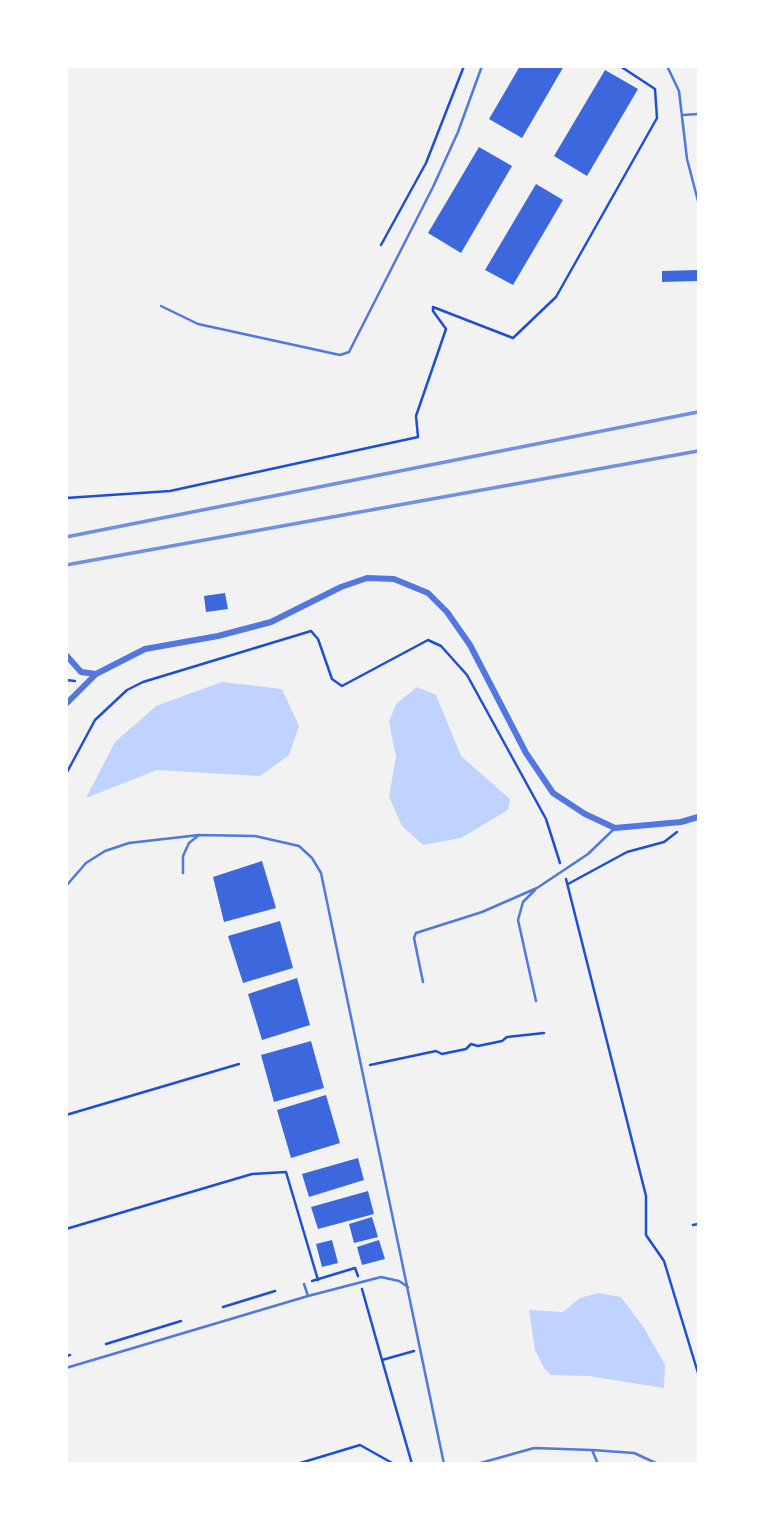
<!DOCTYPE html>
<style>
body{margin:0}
#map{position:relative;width:765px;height:1530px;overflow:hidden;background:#f2f2f2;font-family:"Roboto Condensed",sans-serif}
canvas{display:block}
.frame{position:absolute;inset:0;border:68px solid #fff;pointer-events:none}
</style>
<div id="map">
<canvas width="765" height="1530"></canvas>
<div class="frame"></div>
</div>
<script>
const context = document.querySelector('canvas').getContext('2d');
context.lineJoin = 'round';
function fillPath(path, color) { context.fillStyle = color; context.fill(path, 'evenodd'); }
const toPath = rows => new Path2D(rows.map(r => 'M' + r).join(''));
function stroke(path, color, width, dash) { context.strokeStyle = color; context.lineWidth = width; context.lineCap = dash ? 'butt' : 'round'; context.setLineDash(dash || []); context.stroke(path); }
const water = toPath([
 [222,682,282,689,299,726,289,755,260,776,157,770,86,798,115,742,156,706],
 [417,687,436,695,461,756,510,799,508,810,461,838,423,845,402,826,389,797,396,757,389,722,396,704],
 [598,1293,621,1297,644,1328,665,1365,664,1388,589,1376,551,1375,544,1368,535,1350,529,1310,563,1312,580,1298]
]);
const building = toPath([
 [520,66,564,66,522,138,489,119],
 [605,70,638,89,587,176,554,156],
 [479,147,512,166,461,253,428,233],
 [536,184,563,200,513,285,485,270],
 [698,270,698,281,662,282,662,271],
 [225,593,228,609,206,612,204,596],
 [262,861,276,908,224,922,213,877],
 [280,921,293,968,243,983,228,936],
 [297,978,310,1025,262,1040,248,994],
 [311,1041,324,1088,274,1102,261,1055],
 [326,1095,340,1143,291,1158,277,1110],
 [358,1158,364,1180,309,1197,302,1174],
 [368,1191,374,1214,318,1229,311,1207],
 [372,1217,378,1237,354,1243,349,1224],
 [332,1240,338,1263,322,1267,316,1244],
 [379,1240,385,1259,362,1265,357,1247]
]);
const path = toPath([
 [381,245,426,163,464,66],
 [433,307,513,338,556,297,657,118,655,89,620,66],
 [66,498,170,491,418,437,416,416,446,329,433,311,433,307],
 [66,680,75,681],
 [66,774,95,720,127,690,143,682,311,631,318,639,332,679,342,686,428,640,441,646,467,675,546,819,560,863],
 [566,879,646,1196,646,1235,664,1261,698,1373],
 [568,884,627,852,664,842,677,832],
 [370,1065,436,1051,442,1054,466,1049,471,1044,478,1046,502,1041,507,1037,544,1033],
 [66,1115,239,1064],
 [693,1225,698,1224],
 [66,1229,252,1174,286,1172,318,1280],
 [312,1281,355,1268,358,1276],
 [362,1289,382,1360],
 [223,1307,275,1291],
 [106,1344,181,1321],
 [66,1356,70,1355],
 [297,1464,360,1445,394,1464],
 [412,1464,382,1360,414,1351]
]);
const service = toPath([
 [667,66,679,91,687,159,698,201],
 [683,115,698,114],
 [161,306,198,324,340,355,349,352,433,187,458,132,482,66],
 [183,873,183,856,189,843,199,835],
 [66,886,86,863,105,851,129,843,199,835,255,836,299,846,312,858,321,873,444,1464],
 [535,890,523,902,518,920,536,1001],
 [423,982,414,938,416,933,482,912,537,888,588,854,615,828],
 [308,1296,381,1277,399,1281,408,1287],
 [66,1368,308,1296,304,1284],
 [477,1464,534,1448,592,1450],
 [598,1464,592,1450,634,1453,658,1464]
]);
const minor = toPath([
 [66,655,81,672,96,674],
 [66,704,96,674,145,649,218,636,271,622,341,587,367,578,394,579,428,593,447,612,470,645,526,753,553,793,585,814,615,828,681,822,698,817]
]);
const rail = toPath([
 [66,537,698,412],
 [66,565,698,451]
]);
fillPath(water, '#bfd3fe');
fillPath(building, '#3d67dc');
stroke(path, '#1d4ed8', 2.5);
stroke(service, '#5277de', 2.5);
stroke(minor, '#5277de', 6);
stroke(rail, '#7290e2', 3.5);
</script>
